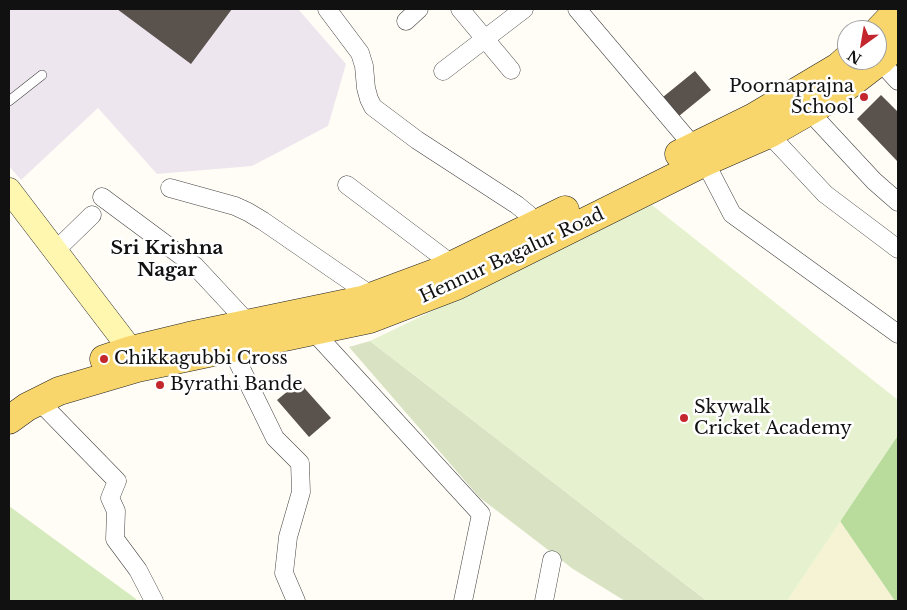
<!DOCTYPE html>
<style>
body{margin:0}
#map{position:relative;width:907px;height:610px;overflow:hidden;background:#fffdf5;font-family:"Libre Baskerville",serif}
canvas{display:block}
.frame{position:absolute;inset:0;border:10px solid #111;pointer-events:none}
.north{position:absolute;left:837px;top:20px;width:50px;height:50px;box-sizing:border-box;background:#fff;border:1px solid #a0a0a0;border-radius:50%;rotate:212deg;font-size:14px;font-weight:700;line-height:20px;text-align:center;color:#111}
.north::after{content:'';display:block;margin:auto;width:18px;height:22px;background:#c4262e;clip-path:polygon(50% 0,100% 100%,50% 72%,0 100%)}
</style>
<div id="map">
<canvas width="907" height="610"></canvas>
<div class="frame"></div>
<div class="north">N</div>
</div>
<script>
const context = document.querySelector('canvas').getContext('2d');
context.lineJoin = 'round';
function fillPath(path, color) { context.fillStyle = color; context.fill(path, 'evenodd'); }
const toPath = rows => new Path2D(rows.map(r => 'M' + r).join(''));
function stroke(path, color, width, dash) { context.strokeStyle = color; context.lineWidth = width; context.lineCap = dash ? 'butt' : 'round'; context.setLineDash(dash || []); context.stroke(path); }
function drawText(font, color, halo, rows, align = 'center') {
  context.font = font + ' "Libre Baskerville",serif'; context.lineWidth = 5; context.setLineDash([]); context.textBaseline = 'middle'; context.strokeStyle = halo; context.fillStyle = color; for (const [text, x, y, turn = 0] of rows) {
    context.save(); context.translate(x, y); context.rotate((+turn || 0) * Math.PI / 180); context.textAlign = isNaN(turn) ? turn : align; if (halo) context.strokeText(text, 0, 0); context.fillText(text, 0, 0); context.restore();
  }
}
const industrial = toPath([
 [9,9,298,9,346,64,328,126,252,166,157,174,98,108,21,180,9,166]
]);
const farmland = toPath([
 [840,521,895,601,787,601]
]);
const green = toPath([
 [9,506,136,599,137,601,9,601]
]);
const forest = toPath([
 [898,435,898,601,895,601,840,521]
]);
const cemetery = toPath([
 [370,341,707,601,625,601,573,569,479,497,349,347]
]);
const pitch = toPath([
 [652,205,898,400,898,435,787,601,707,601,370,341]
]);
const building = toPath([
 [117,9,232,9,191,64],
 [695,71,711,90,679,116,663,97],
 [881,95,898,112,898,162,857,119],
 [299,382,331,418,309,437,277,400]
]);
const service = toPath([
 [9,101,42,75]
]);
const minor = toPath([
 [327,9,360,53,364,66,366,88,369,99,373,107,417,140,517,205,528,214,541,231],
 [460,9,511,70],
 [577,9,694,147,705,162,732,214,898,334],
 [406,21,419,9],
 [877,58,898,81],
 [443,71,524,9],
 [809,111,874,181,898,202],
 [769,134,825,194,898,249],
 [347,185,453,265],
 [170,188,235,206,248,212,263,221,372,296],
 [102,197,195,266,249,324],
 [55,251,92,215],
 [313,331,481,514,463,601],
 [231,348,275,438,300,463,301,492,288,537,284,573,296,601],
 [39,401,117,481,110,498,116,511,115,539,138,570,154,601],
 [544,601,552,560]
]);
const secondary = toPath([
 [9,190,131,350,136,366]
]);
const primary = toPath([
 [877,32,898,10],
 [679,154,754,117,838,67,847,59],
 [104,359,131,350,189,336,362,300,440,271,565,210],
 [9,420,27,407,59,391,137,368,370,319,456,286,705,162,769,134,832,98,880,61,898,43]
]);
const markers = [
 [864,97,5,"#c4262e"],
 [104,359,5,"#c4262e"],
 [160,385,5,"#c4262e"],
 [684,418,5,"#c4262e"]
];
const poiNames = [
 ["Poornaprajna",854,87,"right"],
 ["School",854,108,"right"],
 ["Chikkagubbi Cross",114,359],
 ["Byrathi Bande",170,385],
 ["Skywalk",694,408],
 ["Cricket Academy",694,429]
];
const streetNames = [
 ["Hennur Bagalur Road",512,256,-25]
];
const neighbourhoodNames = [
 ["Sri Krishna",167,249],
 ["Nagar",167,271]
];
fillPath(industrial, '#eee6ef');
fillPath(farmland, '#f6f3d4');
fillPath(green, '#d5ebbd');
fillPath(forest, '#b9dc9c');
fillPath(cemetery, '#d9e3c4');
fillPath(pitch, '#e6f2cf');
fillPath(building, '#5a524d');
stroke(service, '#444', 10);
stroke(minor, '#444', 19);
stroke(secondary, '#333', 25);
stroke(primary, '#222', 29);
stroke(service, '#fff', 9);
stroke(minor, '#fff', 18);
stroke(secondary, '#fff6b0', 24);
stroke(primary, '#f9d66b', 28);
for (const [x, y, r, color] of markers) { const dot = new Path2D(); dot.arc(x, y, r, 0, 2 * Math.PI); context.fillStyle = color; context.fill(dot); stroke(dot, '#fff', 2); }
drawText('18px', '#111', '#fff', poiNames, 'left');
drawText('18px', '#111', '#fff', streetNames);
drawText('bold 19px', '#111', '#fff', neighbourhoodNames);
</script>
